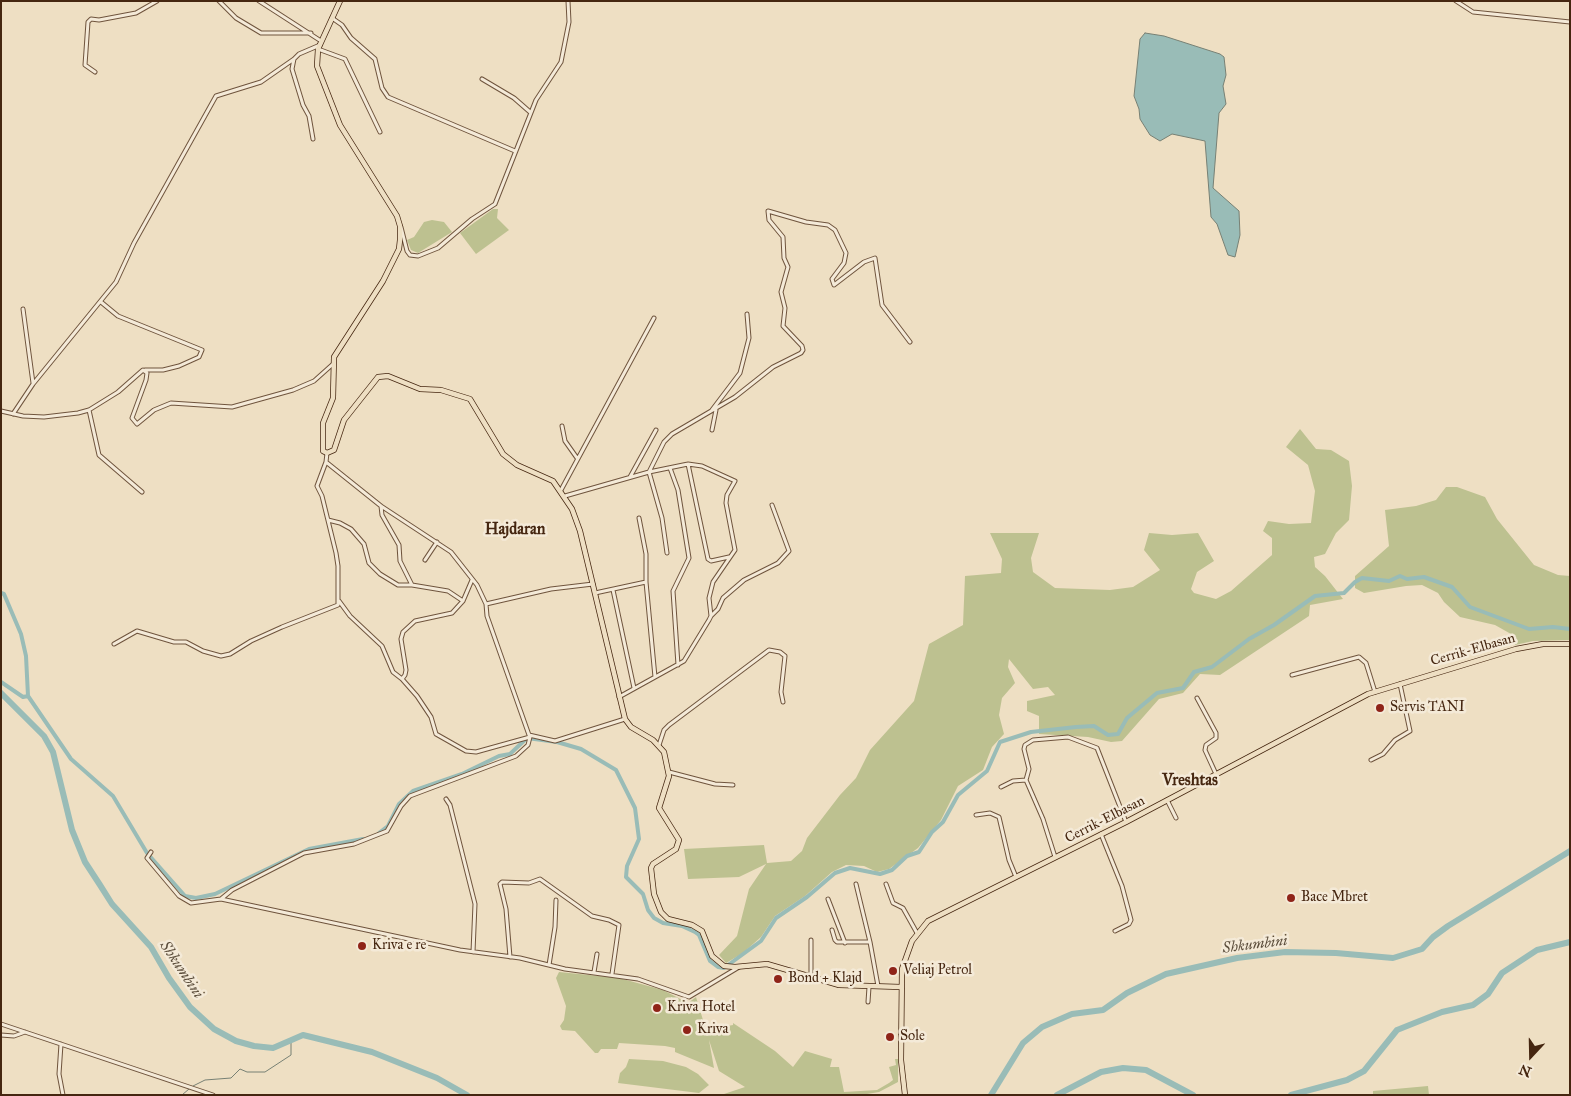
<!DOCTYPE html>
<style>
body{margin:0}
#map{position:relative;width:1571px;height:1096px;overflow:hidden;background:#eedfc3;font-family:"IM FELL Great Primer",serif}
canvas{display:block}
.frame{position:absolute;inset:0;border:2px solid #452610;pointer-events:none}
.north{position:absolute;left:1506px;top:1031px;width:50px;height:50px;-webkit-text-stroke:4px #f4ead8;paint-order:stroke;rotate:201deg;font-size:14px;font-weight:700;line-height:20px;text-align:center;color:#452610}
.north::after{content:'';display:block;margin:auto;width:18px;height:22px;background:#452610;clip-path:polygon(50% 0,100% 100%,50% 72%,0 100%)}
</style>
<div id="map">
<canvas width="1571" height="1096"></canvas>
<div class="frame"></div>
<div class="north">N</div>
</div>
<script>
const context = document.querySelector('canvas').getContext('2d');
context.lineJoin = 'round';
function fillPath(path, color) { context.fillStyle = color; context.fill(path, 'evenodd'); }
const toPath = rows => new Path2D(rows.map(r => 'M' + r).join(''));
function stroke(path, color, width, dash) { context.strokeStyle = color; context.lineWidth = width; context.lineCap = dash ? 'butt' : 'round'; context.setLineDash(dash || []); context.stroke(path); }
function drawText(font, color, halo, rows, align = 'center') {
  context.font = font + ' "IM FELL Great Primer",serif'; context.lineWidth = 5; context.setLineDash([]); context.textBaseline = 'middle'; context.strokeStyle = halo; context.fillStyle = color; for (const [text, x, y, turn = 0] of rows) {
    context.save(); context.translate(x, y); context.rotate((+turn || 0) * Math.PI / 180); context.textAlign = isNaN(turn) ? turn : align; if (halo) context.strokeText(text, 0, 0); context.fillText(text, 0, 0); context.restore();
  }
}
const green = toPath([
 [493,209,498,209,497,218,509,230,476,254,460,233],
 [432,220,444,222,452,232,418,253,411,250,407,240,414,237,424,222],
 [1300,429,1316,449,1331,450,1349,461,1352,486,1349,520,1336,533,1325,554,1314,557,1315,567,1325,576,1343,599,1310,605,1309,616,1220,675,1200,674,1183,693,1159,699,1122,741,1111,742,1088,737,1039,734,1039,716,1027,711,1027,701,1055,695,1048,687,1033,689,1009,659,1008,667,1015,683,1002,698,999,715,1004,734,992,747,983,770,958,786,941,820,918,848,889,869,877,872,864,866,846,865,832,872,805,896,775,916,761,937,743,953,726,963,719,955,737,936,749,889,766,864,739,877,688,879,684,849,764,845,767,863,791,861,802,851,807,838,840,795,856,778,870,750,914,701,929,644,963,625,965,576,1001,573,1002,559,990,533,1039,533,1031,558,1033,572,1055,588,1110,590,1133,587,1160,570,1144,550,1149,533,1172,535,1198,533,1214,561,1197,572,1191,589,1194,593,1216,599,1231,591,1272,555,1272,538,1263,531,1268,521,1289,524,1311,523,1315,491,1308,465,1286,447],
 [1446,487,1457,487,1485,497,1497,519,1534,565,1558,575,1570,576,1570,640,1533,641,1515,645,1511,634,1495,625,1460,617,1444,602,1438,593,1422,585,1406,586,1364,593,1355,588,1355,576,1389,546,1385,510,1416,506,1436,500],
 [559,972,619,978,663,990,688,1003,696,997,706,1030,733,1025,733,1023,775,1051,793,1067,805,1051,832,1059,830,1067,839,1067,844,1092,877,1090,889,1083,893,1080,889,1067,896,1065,895,1059,898,1059,898,1082,879,1092,861,1095,721,1095,745,1087,719,1071,709,1040,714,1068,675,1052,675,1048,665,1046,619,1043,617,1049,601,1049,598,1053,595,1053,575,1031,562,1030,560,1026,564,1020,566,1006,556,978],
 [629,1059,663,1061,686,1067,698,1074,709,1085,699,1093,618,1083,620,1073,626,1067],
 [1428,1086,1429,1095,1373,1095,1373,1091]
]);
const water = toPath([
 [1145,33,1164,36,1220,54,1224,57,1226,75,1223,86,1226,104,1219,113,1213,188,1239,211,1240,235,1235,257,1228,255,1217,224,1211,217,1205,141,1172,134,1160,141,1150,135,1140,119,1139,109,1134,96,1140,39,1145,33]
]);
const stream = toPath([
 [193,1086,205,1080,231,1078,240,1069,247,1072,265,1072,291,1055,291,1041],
 [182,1095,189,1089]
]);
const canal = toPath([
 [1,593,4,594,21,634,26,656,28,696],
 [1,682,23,697,28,696,71,759,113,796,147,853,185,896,196,898,215,894,309,849,363,839],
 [379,833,388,826,399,804,413,791,462,774,499,756,510,754,527,738,557,742,581,749,616,770,635,808,639,839,627,866,626,877,643,894,648,910,654,918,663,923,682,926,695,932,699,935,710,961,718,967,724,968,761,941,776,918,807,897,835,873,850,868,880,874,892,870,907,856,919,852,932,832,943,822,958,795,987,771,1000,742,1031,732,1076,727,1094,726,1108,735,1118,734,1127,718,1157,693,1183,688,1194,672,1212,667,1249,639,1274,625,1315,596,1344,593,1355,582,1362,578,1389,581,1400,576,1407,579,1424,577,1452,587,1470,607,1529,629,1553,627,1570,629]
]);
const river = toPath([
 [1,693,44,736,53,752,72,830,85,862,100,885,112,904,151,947,169,978,190,1007,214,1029,236,1041,254,1046,273,1048,303,1035,372,1052,437,1078,467,1095],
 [991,1095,1023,1043,1042,1027,1072,1014,1103,1010,1127,993,1166,974,1237,958,1285,952,1336,953,1393,958,1422,949,1433,937,1448,926,1570,851],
 [1057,1095,1101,1072,1123,1068,1146,1070,1193,1095],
 [1291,1095,1347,1080,1364,1071,1397,1030,1442,1012,1473,1005,1488,994,1502,973,1537,950,1570,942]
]);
const minor = toPath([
 [219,1,236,18,261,33,311,33],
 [259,1,321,41],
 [1456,1,1473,12,1570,22],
 [332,18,342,25,351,38,375,59,382,88,388,97,515,151],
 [318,49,345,59,380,132],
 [95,72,85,65,88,22,91,19,99,20,136,13,157,1],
 [482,79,514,98,530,112],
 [313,139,309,116,303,105,292,69,294,59,299,54,320,45],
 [401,227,407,251,410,255,418,256,438,248,472,219,495,204,536,100,561,62,569,22,568,1],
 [101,302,118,316,202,350,199,357,179,366,163,370,145,370],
 [23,309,33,383],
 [89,410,99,455,142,492],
 [712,410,740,373,749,338,747,314],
 [1,411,23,416,44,417,78,413,89,410,118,392,143,370,147,373,146,380,132,418,137,424,154,410,171,403,232,407,293,390,314,381,333,364],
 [13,414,33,384,116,282,134,243,216,96,261,82,294,59],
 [562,426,565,441,577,458],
 [712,430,716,410],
 [326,462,381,506,382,515,399,545,400,561,412,585,448,591,463,601],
 [688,464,708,559,711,561,729,557],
 [670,468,678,490,689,558,673,591,678,665],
 [630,477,656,430],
 [561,490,654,318],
 [565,496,649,472,688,464,702,466,735,481,727,495,726,503,735,550,713,582,709,598,711,616,709,620,684,661,619,697],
 [381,506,451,552,477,585,486,604,487,616,529,735,555,741,625,719],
 [639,518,646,554,646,582],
 [328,520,340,523,351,529,364,544,369,563,380,574,398,585,412,585],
 [667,553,662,518,649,472,664,442,672,434,735,397,773,367,801,353,803,350,802,346,783,326,785,308,781,292,788,267,784,258,783,237,769,220,768,211,806,222,828,225,835,230,846,253,844,263,832,279,834,285,864,262,875,258,882,305,910,342],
 [425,560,437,542],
 [613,590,634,688],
 [595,593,646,582,655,677],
 [339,601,350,616,382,646,393,672,402,679,405,675,406,670,401,639,403,632,415,621,452,613,463,601,472,580],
 [486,604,551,589,593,584],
 [711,616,718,609,723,598,744,580,778,563,789,551,772,505],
 [114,644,137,631,174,642,186,642,203,651,221,656,230,654,251,641,282,627,338,605,338,566,336,553,322,496,317,486,326,462,327,453],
 [1292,675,1359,657,1366,663,1375,692],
 [402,679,417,696,431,717,436,734,466,751,476,752,530,737],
 [1197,698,1216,733,1216,738,1206,745,1205,750,1216,774],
 [659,745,664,730,669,725,769,650,780,652,785,656,781,692,783,702],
 [1371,760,1383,754,1395,740,1410,731,1400,684],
 [669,772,715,784,733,785],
 [1001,787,1013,781,1026,780],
 [446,799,450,805,475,904,473,952],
 [1167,800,1176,818],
 [976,815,990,813,999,817,1009,860,1016,877],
 [1101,834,1122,886,1131,920,1129,924,1115,931],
 [151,852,147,858,179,896,191,903,221,899,460,950,520,958,565,969,638,979,689,997,739,967],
 [1055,857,1043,819,1026,780,1029,769,1024,749,1025,745,1033,740,1068,737,1097,748,1126,822],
 [856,884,870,942,878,986],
 [886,884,893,903,903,908,917,933],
 [221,899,232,890,304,853,354,844,387,831,401,806,410,796,516,756,528,745,530,737],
 [828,899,845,943],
 [832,930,835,940,837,942,870,942],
 [811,940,811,977],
 [510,957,506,909,500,884,502,882,529,883,540,879,592,916,609,920,619,925,612,974],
 [549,965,555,927,556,900],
 [594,972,597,954],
 [868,1002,869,987],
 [1,1024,213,1095],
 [1,1035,14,1036,25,1032],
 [61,1044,59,1074,63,1095]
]);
const major = toPath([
 [340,1,318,49,317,66,340,125,397,216,400,226,400,240,399,249,383,281,334,357,333,398,323,423,323,451,327,453,334,450,344,420,378,377,388,376,420,389,441,390,470,399,503,454,517,465,553,481,572,509,580,531,625,719,631,727,653,740,664,752,669,776,659,808,679,840,676,849,653,864,651,868,654,894,661,912,668,919,692,925,702,931,712,956,724,966,735,967,767,964,839,985,901,987],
 [905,1095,901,1060,902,969,912,941,928,921,1126,822,1368,694,1516,649,1543,644,1570,644]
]);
const markers = [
 [1380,708,5,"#8f2418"],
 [1291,898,5,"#8f2418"],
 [362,946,5,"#8f2418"],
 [893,971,5,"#8f2418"],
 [778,979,5,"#8f2418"],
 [657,1008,5,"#8f2418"],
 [687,1030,5,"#8f2418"],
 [890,1037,5,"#8f2418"]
];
const streetNames = [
 ["Cerrik-Elbasan",1473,650,-16],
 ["Cerrik-Elbasan",1105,820,-27]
];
const poiNames = [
 ["Servis TANI",1390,708],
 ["Bace Mbret",1301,898],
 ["Kriva e re",372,946],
 ["Veliaj Petrol",903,971],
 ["Bond + Klajd",788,979],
 ["Kriva Hotel",667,1008],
 ["Kriva",697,1030],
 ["Sole",900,1037]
];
const waterNames = [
 ["Shkumbini",1255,945,-7],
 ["Shkumbini",181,970,56]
];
const quarterNames = [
 ["Hajdaran",515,530],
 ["Vreshtas",1190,781]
];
fillPath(green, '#bdc190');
fillPath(water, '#99bcb7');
stroke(water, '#778074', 1);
stroke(stream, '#778074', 1);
stroke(canal, '#99bcb7', 4);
stroke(river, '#99bcb7', 6);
stroke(minor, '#6f543d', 5);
stroke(major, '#452610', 6);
stroke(minor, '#f4ead8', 3);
stroke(major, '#eedfc3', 4.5);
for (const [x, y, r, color] of markers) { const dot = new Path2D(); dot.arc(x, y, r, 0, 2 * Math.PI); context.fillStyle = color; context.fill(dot); stroke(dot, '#f4ead8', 2); }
drawText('14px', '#452610', '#f4ead8', streetNames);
drawText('14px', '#452610', '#f4ead8', poiNames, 'left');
drawText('italic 15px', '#5a4c3a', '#f4ead8', waterNames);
drawText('bold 16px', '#452610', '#f4ead8', quarterNames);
</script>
